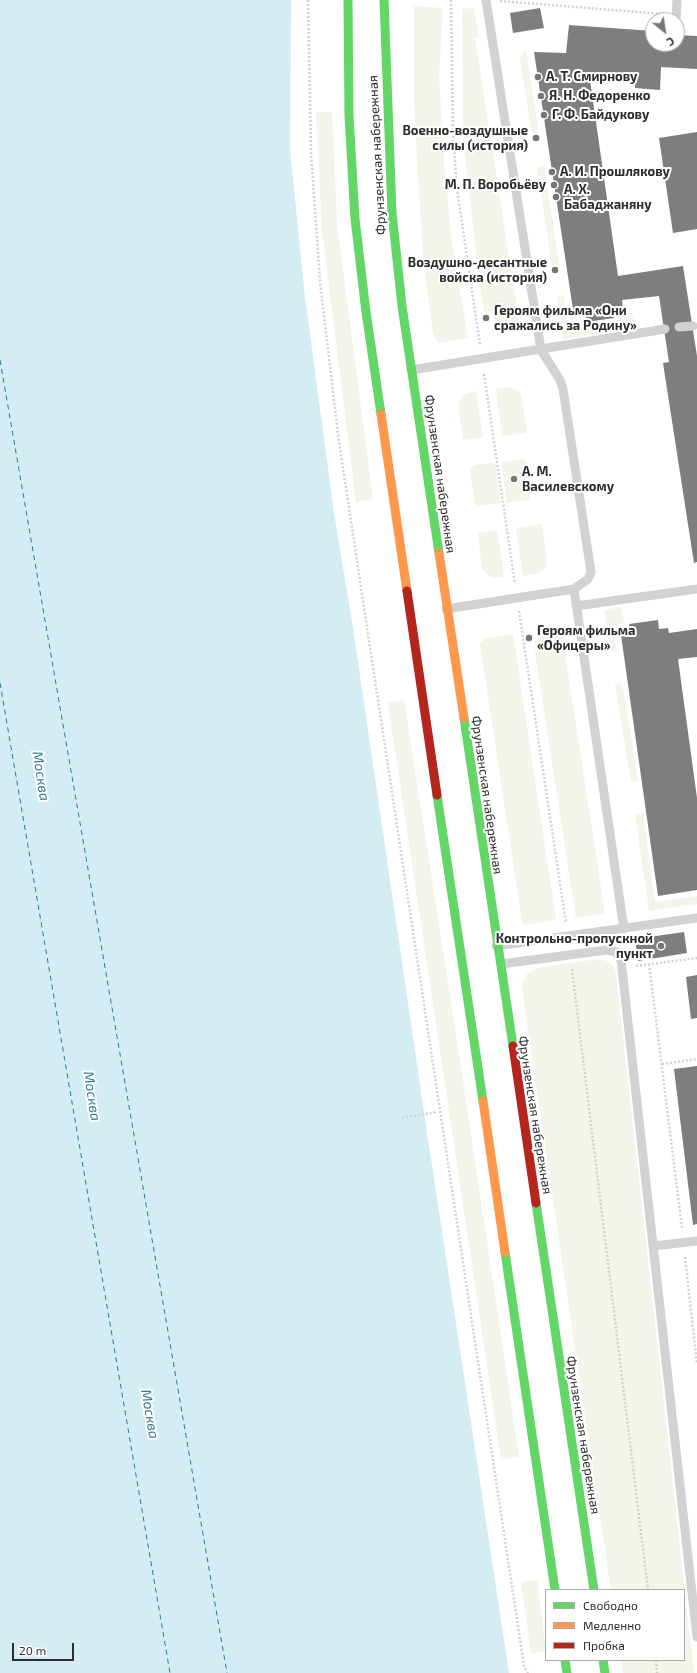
<!DOCTYPE html>
<meta charset="utf-8">
<style>
body{margin:0}
#map{position:relative;width:697px;height:1673px;overflow:hidden;background:#fff;font-family:"Exo 2",sans-serif}
canvas{display:block}
.legend{position:absolute;left:545px;top:1589px;width:140px;height:72px;box-sizing:border-box;background:#fff;border:1px solid #ababab;margin:0;padding:5px 7px;list-style:none;font-size:12px;color:#2d2d2d}
.legend li{display:flex;align-items:center;gap:8px;height:20px}
.legend b{width:20px;border:1px solid #ababab}
.north{position:absolute;left:645px;top:12px;width:40px;height:40px;box-sizing:border-box;background:#fff;border:1px solid #ababab;border-radius:50%;rotate:150deg;font-size:11px;font-weight:700;line-height:16px;text-align:center;color:#2d2d2d}
.north::after{content:'';display:block;margin:auto;width:14px;height:18px;background:#767676;clip-path:polygon(50% 0,100% 100%,50% 72%,0 100%)}
.scale{position:absolute;left:12px;top:1643px;width:62px;height:18px;box-sizing:border-box;border:2px solid #2d2d2d;border-top:0;padding-left:5px;font-size:12px;line-height:14px;white-space:nowrap;color:#2d2d2d;-webkit-text-stroke:3px #fff;paint-order:stroke}
</style>
<div id="map">
<canvas width="697" height="1673"></canvas>
<ul class="legend">
<li><b style="height:5px;background:#63d668"></b>Свободно</li>
<li><b style="height:5px;background:#ff974d"></b>Медленно</li>
<li><b style="height:5px;background:#b3261e"></b>Пробка</li>
</ul>
<div class="north">С</div>
<div class="scale">20 m</div>
</div>
<script>
const context = document.querySelector('canvas').getContext('2d');
context.lineJoin = 'round';
function fillPath(path, color) { context.fillStyle = color; context.fill(path, 'evenodd'); }
const toPath = rows => new Path2D(rows.map(r => 'M' + r).join(''));
function stroke(path, color, width, dash) { context.strokeStyle = color; context.lineWidth = width; context.lineCap = dash ? 'butt' : 'round'; context.setLineDash(dash || []); context.stroke(path); }
function drawText(font, color, halo, rows, align = 'center') {
  context.font = font + ' "Exo 2",sans-serif'; context.lineWidth = 4; context.setLineDash([]); context.textBaseline = 'middle'; context.strokeStyle = halo; context.fillStyle = color; for (const [text, x, y, turn = 0] of rows) {
    context.save(); context.translate(x, y); context.rotate((+turn || 0) * Math.PI / 180); context.textAlign = isNaN(turn) ? turn : align; if (halo) context.strokeText(text, 0, 0); context.fillText(text, 0, 0); context.restore();
  }
}
const green = toPath([
 [414,6,443,8,439,75,444,162,452,243,468,338,438,343,433,334,423,257,414,106],
 [474,8,479,37,475,38,519,321,515,322,516,331,497,335,493,311,484,312,480,287,463,137,462,9],
 [526,49,539,134,532,135,520,59,521,55],
 [316,112,332,112,337,224,373,499,356,502,322,230],
 [544,166,559,265,552,266,537,167],
 [564,296,568,322,578,321,580,331,593,328,593,324,620,320,619,315,632,313,634,322,628,323,629,329,563,339,557,297],
 [510,387,520,392,522,398,527,433,502,436,496,389],
 [476,391,483,437,463,440,458,404,463,395],
 [522,459,527,462,530,498,528,500,507,503,501,462],
 [495,463,501,503,479,506,475,503,470,470,474,465],
 [542,524,547,562,546,567,539,573,523,576,516,528],
 [497,530,504,577,495,578,490,577,482,569,478,533],
 [621,607,624,623,613,625,617,650,611,651,604,610],
 [561,628,605,913,576,918,535,652,542,650,539,632],
 [513,634,556,920,524,925,522,921,480,644,485,638],
 [622,683,638,780,631,782,615,684],
 [404,700,458,1047,519,1457,501,1459,388,703],
 [643,813,655,902,697,896,697,904,649,911,635,814],
 [598,959,607,961,614,967,616,975,694,1673,623,1673,621,1660,684,1660,684,1590,611,1590,529,1038,522,986,526,975,535,969,544,967],
 [537,1580,546,1651,531,1654,521,1582]
]);
const water = toPath([
 [0,0,291,0,290,150,305,297,334,513,353,628,426,1126,509,1673,0,1673]
]);
const ferry = toPath([
 [0,360,227,1673],
 [0,683,170,1673]
]);
const building = toPath([
 [540,8,544,28,513,33,510,13],
 [569,25,653,31,653,44,677,44,677,35,697,36,697,69,661,67,660,90,635,88,635,82,590,80,618,276,683,266,697,356,697,562,694,563,663,363,669,362,659,296,622,300,623,309,613,311,614,318,586,322,586,314,574,316,534,52,566,53],
 [697,132,697,229,673,233,659,138],
 [658,620,659,629,668,628,669,633,697,629,697,657,678,659,697,798,697,890,658,896,621,635,630,634,629,624],
 [684,932,687,953,638,961,635,939],
 [697,975,697,1018,691,1019,686,977],
 [697,1066,697,1224,693,1225,674,1069]
]);
const path = toPath([
 [308,0,311,152,320,282,339,442,524,1666,528,1673],
 [451,0,453,132,457,189,480,345],
 [500,1,663,14],
 [484,374,515,584],
 [519,611,566,923],
 [649,964,682,1228],
 [636,966,697,958],
 [572,969,648,1590],
 [662,1064,697,1059],
 [402,1118,437,1112],
 [685,1257,697,1364],
 [656,1660,657,1673]
]);
const lane = toPath([
 [676,20,677,0],
 [679,327,693,326],
 [411,370,665,329],
 [574,589,624,929],
 [576,606,697,589],
 [446,609,574,589,588,579,591,572,563,389,560,380,541,350,486,0],
 [496,946,697,918],
 [501,964,607,950,616,952,621,960,697,1637],
 [653,1246,697,1241]
]);
const fast = toPath([
 [348,0,349,116,355,219,366,312,381,414],
 [384,0,392,213,402,306,439,553],
 [464,718,513,1046],
 [437,795,483,1101],
 [536,1203,594,1590],
 [505,1252,555,1590],
 [565,1660,567,1673],
 [603,1660,605,1673]
]);
const slow = toPath([
 [381,414,407,591],
 [439,553,464,718],
 [483,1101,505,1252]
]);
const jam = toPath([
 [407,591,437,795],
 [513,1046,536,1203]
]);
const markers = [
 [538,77,4,"#767676"],
 [541,96,4,"#767676"],
 [544,115,4,"#767676"],
 [536,138,4,"#767676"],
 [552,172,4,"#767676"],
 [554,185,4,"#767676"],
 [556,197,4,"#767676"],
 [555,270,4,"#767676"],
 [486,318,4,"#767676"],
 [514,479,4,"#767676"],
 [529,638,4,"#767676"],
 [661,946,4,"#767676"]
];
const poiNames = [
 ["А. Т. Смирнову",546,77],
 ["Я. Н. Федоренко",549,96],
 ["Г. Ф. Байдукову",552,115],
 ["Военно-воздушные",528,131,"right"],
 ["силы (история)",528,146,"right"],
 ["А. И. Прошлякову",560,172],
 ["М. П. Воробьёву",546,185,"right"],
 ["А. Х.",564,190],
 ["Бабаджаняну",564,205],
 ["Воздушно-десантные",547,263,"right"],
 ["войска (история)",547,278,"right"],
 ["Героям фильма «Они",494,311],
 ["сражались за Родину»",494,326],
 ["А. М.",522,472],
 ["Василевскому",522,487],
 ["Героям фильма",537,631],
 ["«Офицеры»",537,646],
 ["Контрольно-пропускной",653,939,"right"],
 ["пункт",653,954,"right"]
];
const streetNames = [
 ["Фрунзенская набережная",377,155,-93],
 ["Фрунзенская набережная",440,474,82],
 ["Фрунзенская набережная",487,795,82],
 ["Фрунзенская набережная",535,1115,81],
 ["Фрунзенская набережная",583,1435,81]
];
const waterNames = [
 ["Москва",41,776,81],
 ["Москва",92,1096,81],
 ["Москва",150,1414,80]
];
fillPath(green, '#f1f5ea');
fillPath(water, '#d4ecf3');
stroke(ferry, '#327a8f', 1, [5, 4]);
fillPath(building, '#7e7e7e');
stroke(path, '#d2d2d2', 2.5, [2, 2]);
stroke(lane, '#d2d2d2', 9);
stroke(fast, '#63d668', 9);
stroke(slow, '#ff974d', 9);
stroke(jam, '#b3261e', 9);
for (const [x, y, r, color] of markers) { const dot = new Path2D(); dot.arc(x, y, r, 0, 2 * Math.PI); context.fillStyle = color; context.fill(dot); stroke(dot, '#fff', 1.5); }
drawText('bold 13px', '#2d2d2d', '#fff', poiNames, 'left');
drawText('13px', '#2d2d2d', '#fff', streetNames);
drawText('italic 14px', '#327a8f', '#fff', waterNames);
</script>
